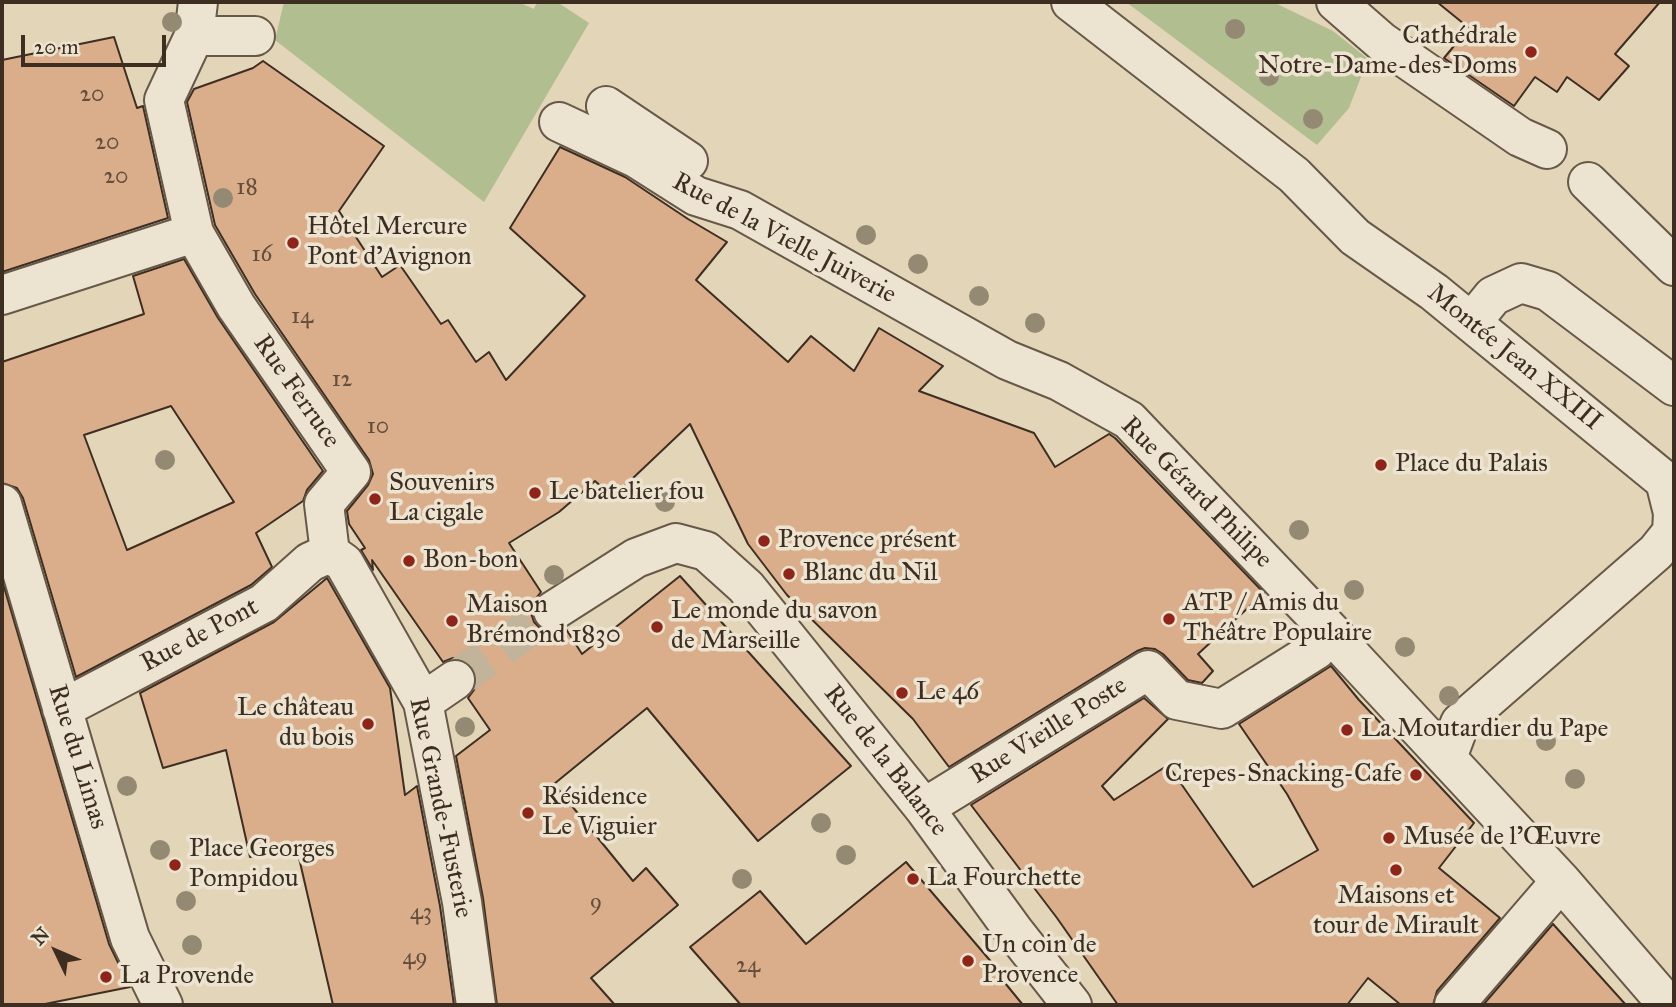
<!DOCTYPE html>
<meta charset="utf-8">
<style>
body{margin:0}
#map{position:relative;width:1676px;height:1007px;overflow:hidden;background:#e2d5b8;font-family:"IM FELL Great Primer",serif}
canvas{display:block}
.frame{position:absolute;inset:0;border:4px solid #3e2e22;pointer-events:none}
.north{position:absolute;left:21px;top:916px;width:70px;height:70px;-webkit-text-stroke:5px #ece4d1;paint-order:stroke;rotate:314deg;font-size:19px;font-weight:700;line-height:28px;text-align:center;color:#3e2e22}
.north::after{content:'';display:block;margin:auto;width:24px;height:32px;background:#3e2e22;clip-path:polygon(50% 0,100% 100%,50% 72%,0 100%)}
.scale{position:absolute;left:21px;top:35px;width:145px;height:32px;box-sizing:border-box;border:4px solid #3e2e22;border-top:0;padding-left:9px;font-size:21px;line-height:24px;white-space:nowrap;color:#3e2e22;-webkit-text-stroke:5px #ece4d1;paint-order:stroke}
</style>
<div id="map">
<canvas width="1676" height="1007"></canvas>
<div class="frame"></div>
<div class="north">N</div>
<div class="scale">20 m</div>
</div>
<script>
const context = document.querySelector('canvas').getContext('2d');
context.lineJoin = 'round';
function fillPath(path, color) { context.fillStyle = color; context.fill(path, 'evenodd'); }
const toPath = rows => new Path2D(rows.map(r => 'M' + r).join(''));
function stroke(path, color, width, dash) { context.strokeStyle = color; context.lineWidth = width; context.lineCap = dash ? 'butt' : 'round'; context.setLineDash(dash || []); context.stroke(path); }
function drawText(font, color, halo, rows, align = 'center') {
  context.font = font + ' "IM FELL Great Primer",serif'; context.lineWidth = 7; context.setLineDash([]); context.textBaseline = 'middle'; context.strokeStyle = halo; context.fillStyle = color; for (const [text, x, y, turn = 0] of rows) {
    context.save(); context.translate(x, y); context.rotate((+turn || 0) * Math.PI / 180); context.textAlign = isNaN(turn) ? turn : align; if (halo) context.strokeText(text, 0, 0); context.fillText(text, 0, 0); context.restore();
  }
}
const green = toPath([
 [284,2,518,2,534,9,537,2,557,2,589,23,484,202,275,40],
 [1126,2,1273,2,1333,31,1368,59,1349,108,1317,145]
]);
const building = toPath([
 [1437,2,1660,2,1615,54,1629,66,1599,100,1567,77,1557,92,1535,77,1514,106,1444,58,1469,28,1437,2],
 [114,37,137,108,143,106,168,218,2,272,2,60,114,37],
 [263,61,384,146,339,211,382,277,400,265,441,324,448,320,476,362,489,352,506,380,585,296,510,228,560,147,625,177,688,219,727,242,696,280,788,362,811,336,854,371,879,328,943,366,919,391,1034,433,1055,467,1109,434,1115,438,1264,593,1198,654,1213,671,1202,683,1188,680,1163,654,1155,649,1145,648,1137,651,949,767,913,719,787,595,748,544,690,424,613,497,595,481,559,512,509,543,541,592,533,602,531,613,534,622,542,630,553,633,566,629,582,654,680,576,851,766,758,841,647,708,554,784,633,881,646,868,678,905,591,978,615,1005,497,1005,483,898,456,756,490,730,468,698,474,690,477,679,473,668,464,660,453,658,443,662,372,560,373,570,361,550,365,548,349,524,347,511,368,485,373,474,369,460,255,294,215,225,187,102,194,89,253,68,263,61],
 [184,259,218,318,323,471,307,490,303,501,256,533,272,567,251,585,76,677,23,498,17,488,2,483,2,362,144,314,133,276,184,259],
 [171,406,234,502,127,550,84,435,171,406],
 [327,578,390,688,405,795,417,786,440,906,454,1005,333,1005,296,845,250,857,226,750,163,768,140,693,274,622,327,578],
 [2,580,109,944,130,987,40,1005,2,1005,2,580],
 [1331,666,1359,700,1474,823,1439,868,1500,918,1437,991,1433,1005,1401,1005,1368,978,1347,1005,1118,1005,1057,918,971,805,1144,698,1168,719,1102,786,1114,800,1168,765,1253,887,1318,850,1287,794,1239,724,1331,666],
 [906,862,999,971,996,972,1023,1005,741,1005,690,947,760,891,806,944,906,862],
 [1553,924,1626,1005,1483,1005,1553,924]
]);
const minorTunnel = toPath([
 [455,680,553,611]
]);
const minor = toPath([
 [198,2,194,36,164,100,194,233,236,306,351,472,324,504,330,553],
 [1071,2,1294,175,1355,237,1434,292,1665,481,1673,513,1672,532,1656,552,1460,723,1447,758],
 [1336,2,1382,42,1520,137,1547,149],
 [194,36,255,36],
 [606,106,688,161],
 [559,122,636,158,696,196,740,210,1007,360,1059,381,1129,420,1336,637,1345,649,1561,881,1668,1005],
 [1588,182,1674,266],
 [2,295,194,233],
 [1472,322,1493,296,1521,283,1548,291,1674,386],
 [2,504,130,938,163,1005],
 [330,553,344,563,423,702,462,902,476,1005],
 [553,611,636,558,676,543,706,551,746,587,924,808,1013,930,1072,1005],
 [423,702,455,680],
 [62,709,264,603,310,562,330,553],
 [924,808,1148,670,1177,700,1222,709,1316,650],
 [1454,1005,1561,881]
]);
const trees = [
 [172,22],
 [1235,29],
 [1269,76],
 [1313,119],
 [223,198],
 [866,235],
 [918,264],
 [979,296],
 [1035,323],
 [165,460],
 [665,502],
 [1299,530],
 [554,575],
 [1354,590],
 [1405,647],
 [1449,696],
 [465,727],
 [1546,741],
 [1575,779],
 [127,786],
 [821,823],
 [160,850],
 [846,855],
 [742,879],
 [186,901],
 [192,945]
];
const markers = [
 [1531,52,7,"#8f2418"],
 [293,243,7,"#8f2418"],
 [1381,465,7,"#8f2418"],
 [535,493,7,"#8f2418"],
 [375,499,7,"#8f2418"],
 [764,541,7,"#8f2418"],
 [409,561,7,"#8f2418"],
 [789,574,7,"#8f2418"],
 [1169,619,7,"#8f2418"],
 [452,621,7,"#8f2418"],
 [657,627,7,"#8f2418"],
 [902,693,7,"#8f2418"],
 [368,724,7,"#8f2418"],
 [1347,730,7,"#8f2418"],
 [1416,775,7,"#8f2418"],
 [528,813,7,"#8f2418"],
 [1389,838,7,"#8f2418"],
 [175,865,7,"#8f2418"],
 [1396,870,7,"#8f2418"],
 [913,879,7,"#8f2418"],
 [968,961,7,"#8f2418"],
 [106,977,7,"#8f2418"]
];
const numberNames = [
 ["20",92,95],
 ["20",107,143],
 ["20",116,177],
 ["18",247,188],
 ["16",262,255],
 ["14",302,317],
 ["12",342,380],
 ["10",378,427],
 ["9",596,903],
 ["43",421,913],
 ["49",415,958],
 ["24",748,966]
];
const poiNames = [
 ["Cathédrale",1517,37,"right"],
 ["Notre-Dame-des-Doms",1517,67,"right"],
 ["Hôtel Mercure",307,228],
 ["Pont d'Avignon",307,258],
 ["Place du Palais",1395,465],
 ["Souvenirs",389,484],
 ["La cigale",389,514],
 ["Le batelier fou",549,493],
 ["Provence présent",778,541],
 ["Bon-bon",423,561],
 ["Blanc du Nil",803,574],
 ["ATP / Amis du",1183,604],
 ["Théâtre Populaire",1183,634],
 ["Maison",466,606],
 ["Brémond 1830",466,636],
 ["Le monde du savon",671,612],
 ["de Marseille",671,642],
 ["Le 46",916,693],
 ["Le château",354,709,"right"],
 ["du bois",354,739,"right"],
 ["La Moutardier du Pape",1361,730],
 ["Crepes-Snacking-Cafe",1402,775,"right"],
 ["Résidence",542,798],
 ["Le Viguier",542,828],
 ["Musée de l'Œuvre",1403,838],
 ["Place Georges",189,850],
 ["Pompidou",189,880],
 ["La Fourchette",927,879],
 ["Maisons et",1396,897,"center"],
 ["tour de Mirault",1396,927,"center"],
 ["Un coin de",982,946],
 ["Provence",982,976],
 ["La Provende",120,977]
];
const streetNames = [
 ["Rue de la Vielle Juiverie",784,239,28],
 ["Montée Jean XXIII",1514,358,39],
 ["Rue Ferruce",296,392,55],
 ["Rue Gérard Philipe",1196,493,45],
 ["Rue de Pont",200,636,-28],
 ["Rue Vieille Poste",1049,731,-32],
 ["Rue du Limas",77,757,73],
 ["Rue de la Balance",885,761,52],
 ["Rue Grande-Fusterie",440,808,78]
];
fillPath(green, '#b1be90');
fillPath(building, '#daae8a');
stroke(building, '#3e2e22', 2);
stroke(minorTunnel, '#c1b49a', 38, [38, 19]);
stroke(minor, '#675848', 42);
stroke(minor, '#ece4d1', 38);
context.fillStyle = '#948972';
for (const [x, y] of trees) { context.beginPath(); context.arc(x, y, 10, 0, 2 * Math.PI); context.fill(); }
for (const [x, y, r, color] of markers) { const dot = new Path2D(); dot.arc(x, y, r, 0, 2 * Math.PI); context.fillStyle = color; context.fill(dot); stroke(dot, '#ece4d1', 2.5); }
drawText('23px', '#654e3c', null, numberNames);
drawText('26px', '#3e2e22', '#ece4d1', poiNames, 'left');
drawText('26px', '#3e2e22', '#ece4d1', streetNames);
</script>
